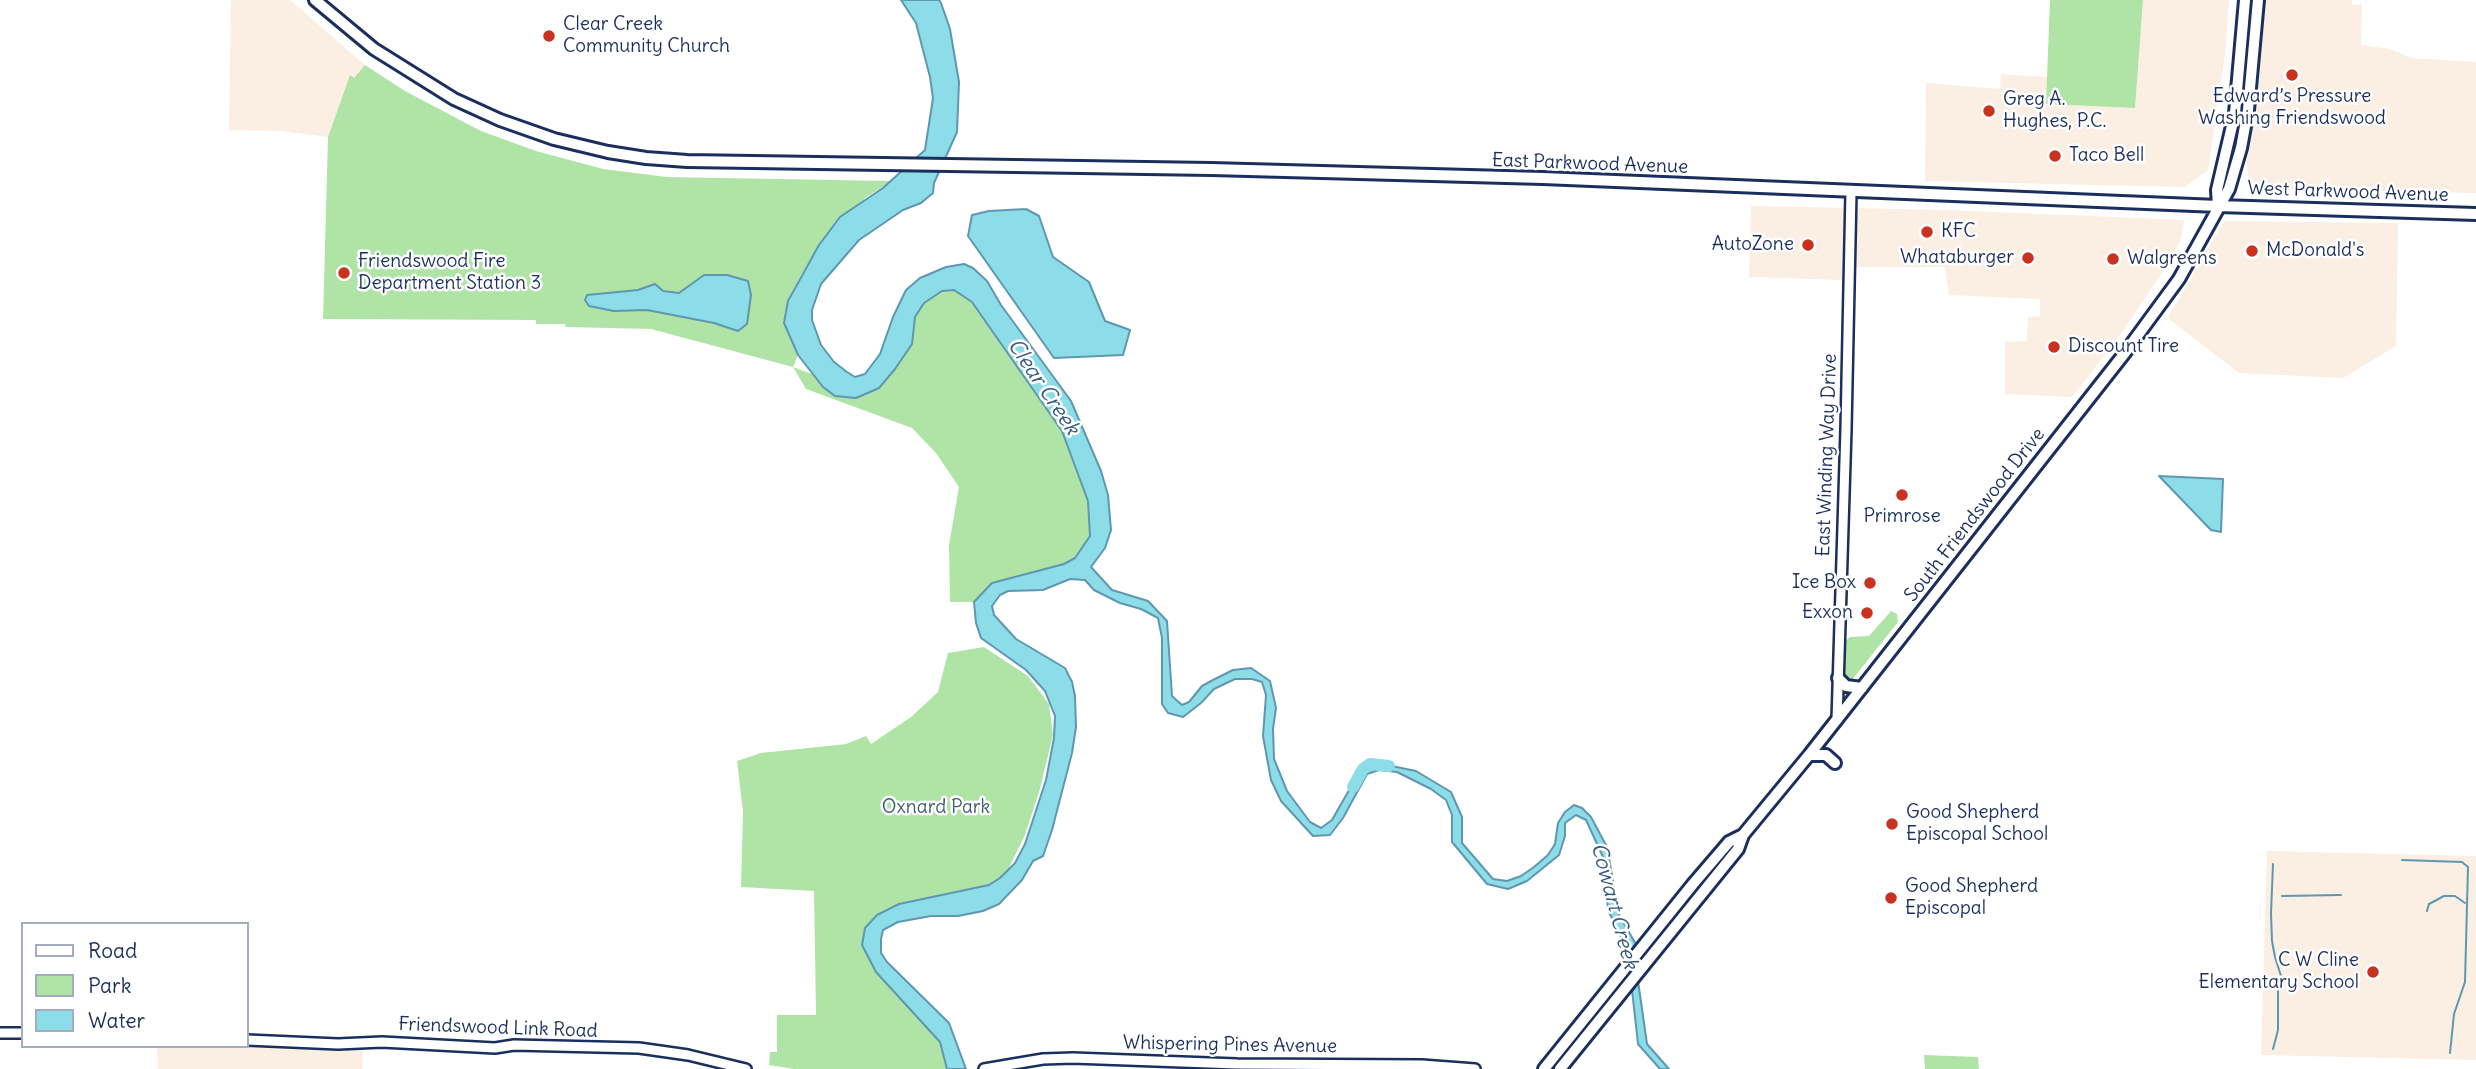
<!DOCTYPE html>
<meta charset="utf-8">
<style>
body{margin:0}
#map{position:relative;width:2476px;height:1069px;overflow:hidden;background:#fff;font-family:Delius,sans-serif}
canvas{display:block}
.legend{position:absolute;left:21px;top:922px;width:228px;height:126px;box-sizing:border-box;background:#fff;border:2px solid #a4acbf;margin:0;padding:9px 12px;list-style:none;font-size:21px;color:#1b2f5e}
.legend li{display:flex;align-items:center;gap:14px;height:35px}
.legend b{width:35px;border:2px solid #a4acbf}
</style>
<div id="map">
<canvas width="2476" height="1069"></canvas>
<ul class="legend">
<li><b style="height:9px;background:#fff"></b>Road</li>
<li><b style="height:19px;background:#b0e4a6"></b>Park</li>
<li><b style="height:19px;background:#8ddde8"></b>Water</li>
</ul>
</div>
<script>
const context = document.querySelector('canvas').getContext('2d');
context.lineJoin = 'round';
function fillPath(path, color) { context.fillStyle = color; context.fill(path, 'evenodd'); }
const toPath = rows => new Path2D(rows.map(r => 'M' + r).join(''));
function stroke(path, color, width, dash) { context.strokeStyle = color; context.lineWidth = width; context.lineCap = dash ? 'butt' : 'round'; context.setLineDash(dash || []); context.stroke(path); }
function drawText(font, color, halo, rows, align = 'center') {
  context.font = font + ' Delius,sans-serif'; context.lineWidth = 5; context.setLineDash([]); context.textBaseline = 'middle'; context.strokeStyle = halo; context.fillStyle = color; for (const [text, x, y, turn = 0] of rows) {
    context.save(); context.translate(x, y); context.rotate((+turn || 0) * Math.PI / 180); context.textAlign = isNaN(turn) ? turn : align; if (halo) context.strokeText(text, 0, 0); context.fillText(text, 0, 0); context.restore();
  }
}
const built = toPath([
 [231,0,290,0,365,65,354,78,350,75,328,137,281,131,229,130],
 [2143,0,2229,0,2225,55,2208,170,2184,187,1925,181,1926,83,2000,89,2001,74,2048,77,2046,104,2135,108],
 [2264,0,2352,0,2352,5,2362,4,2361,45,2390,49,2411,58,2476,62,2476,193,2271,189,2250,185,2246,161],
 [1751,206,1949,210,2184,220,2181,238,2170,261,2118,338,2072,397,2005,394,2005,342,2027,341,2028,317,2040,316,2040,299,1949,295,1945,267,1858,267,1842,280,1749,277],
 [2224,221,2398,223,2396,346,2343,378,2239,373,2168,318],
 [2267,851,2476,856,2476,1060,2261,1055],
 [247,1040,363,1044,362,1069,158,1069,157,1046,247,1046]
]);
const green = toPath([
 [2050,0,2143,0,2135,108,2046,104],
 [365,65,405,91,481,131,536,151,603,169,667,177,892,181,865,198,819,245,801,275,788,301,784,323,798,355,793,367,812,374,830,393,879,388,895,369,911,344,915,317,924,303,942,291,954,290,972,302,1062,432,1088,501,1090,536,1075,558,1064,564,992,583,974,602,950,602,949,545,959,487,936,453,912,428,806,389,793,367,651,329,566,327,565,324,536,324,536,320,323,319,328,137,350,75,354,78],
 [1891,611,1897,614,1898,622,1852,680,1847,682,1843,677,1842,669,1844,642,1850,637,1869,636],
 [984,647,1028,676,1049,704,1053,735,1040,789,1025,835,1003,880,975,893,899,904,862,945,876,972,940,1042,947,1069,794,1069,769,1065,770,1052,777,1052,777,1015,816,1015,814,891,741,887,743,811,737,761,761,753,846,744,866,736,871,744,911,717,938,692,948,653],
 [1924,1055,1978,1057,1979,1069,1925,1069]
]);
const water = toPath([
 [901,0,939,0,941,3,950,29,959,82,957,132,934,183,933,193,921,203,903,210,859,240,821,284,812,310,812,320,821,345,834,362,847,372,855,377,865,374,880,354,893,317,906,290,920,278,946,267,964,264,973,268,987,281,1001,305,1071,401,1101,471,1108,495,1111,530,1105,548,1091,567,1112,590,1148,601,1167,621,1172,696,1182,705,1189,702,1202,686,1213,680,1233,670,1251,668,1270,681,1276,708,1273,729,1274,759,1287,791,1310,822,1321,828,1332,820,1352,785,1366,766,1377,763,1416,771,1451,792,1462,817,1462,843,1493,879,1507,881,1521,876,1534,867,1548,855,1555,844,1558,823,1565,812,1574,805,1582,808,1591,817,1607,847,1619,915,1637,946,1637,974,1647,1044,1669,1069,1660,1069,1638,1044,1632,990,1625,954,1621,937,1608,910,1603,857,1586,820,1576,815,1565,823,1565,836,1559,855,1527,881,1508,889,1487,884,1452,842,1452,815,1446,800,1431,789,1397,772,1379,770,1367,774,1343,818,1330,835,1313,836,1281,801,1271,780,1263,736,1266,695,1262,682,1252,679,1235,679,1214,689,1201,703,1183,717,1168,713,1162,704,1162,638,1158,618,1141,609,1120,603,1094,590,1085,580,1070,579,1043,590,1008,591,1000,595,992,606,994,615,1016,639,1065,668,1072,682,1075,696,1076,727,1072,753,1052,830,1043,856,1033,861,1022,880,999,904,983,911,958,916,931,916,898,922,883,930,881,939,881,953,887,962,949,1023,966,1069,947,1069,940,1042,876,972,862,945,865,928,877,915,899,904,989,885,1000,878,1015,863,1025,844,1046,780,1054,738,1055,716,1045,691,1026,670,981,638,976,623,974,602,992,583,1064,564,1075,558,1090,536,1088,501,1062,431,972,302,954,290,942,291,924,303,915,317,912,344,895,369,879,388,856,398,835,396,823,387,798,355,784,323,788,301,819,245,840,217,883,188,925,150,933,98,930,77,916,23,901,0],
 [1026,209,1039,216,1053,257,1089,282,1105,321,1130,330,1123,355,1054,358,968,236,972,215,989,211,1026,209],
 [704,275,727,275,748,281,751,295,747,324,738,331,714,323,647,310,614,311,589,306,585,300,587,295,638,290,655,284,663,291,679,293,704,275],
 [2159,476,2223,479,2221,532,2211,530,2159,476]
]);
const stream = toPath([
 [2402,860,2462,862,2468,867,2465,982,2454,1014,2450,1053],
 [2273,864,2271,913,2272,941,2275,957,2281,976,2278,985,2278,1030,2273,1049],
 [2282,896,2341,895],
 [2427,911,2429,904,2444,896,2455,896,2465,903]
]);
const river = toPath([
 [1353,787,1363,769,1370,764,1389,766]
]);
const secondary = toPath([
 [1837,720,1846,429,1851,192],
 [0,1033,23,1033],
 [247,1040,338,1044,382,1042,495,1048,514,1045,639,1048,688,1055,746,1069],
 [984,1069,1043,1059,1073,1058,1237,1064,1422,1065,1475,1069]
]);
const primary = toPath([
 [315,0,374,49,454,99,500,120,554,139,608,152,646,158,687,161,1211,169,1543,178,2218,206,2476,214],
 [2218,206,2217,190,2235,113,2245,0],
 [1838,678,1846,686,1862,688],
 [1809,755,1826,755,1835,763],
 [1544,1069,1693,884,1729,842,1743,835,1809,755,2124,354,2179,279,2229,189,2241,148,2248,110,2258,0],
 [1560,1069,1738,849,1743,835]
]);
const markers = [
 [549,36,7,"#c8321e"],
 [2292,75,7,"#c8321e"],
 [1989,111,7,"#c8321e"],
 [2055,156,7,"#c8321e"],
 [1927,232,7,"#c8321e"],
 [1808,245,7,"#c8321e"],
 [2252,251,7,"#c8321e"],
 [2028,258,7,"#c8321e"],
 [2113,259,7,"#c8321e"],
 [344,273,7,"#c8321e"],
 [2054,347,7,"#c8321e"],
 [1902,495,7,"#c8321e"],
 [1870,583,7,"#c8321e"],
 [1867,613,7,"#c8321e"],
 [1892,824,7,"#c8321e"],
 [1891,898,7,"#c8321e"],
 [2373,972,7,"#c8321e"]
];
const poiNames = [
 ["Clear Creek",563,25],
 ["Community Church",563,47],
 ["Edward’s Pressure",2292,97,"center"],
 ["Washing Friendswood",2292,119,"center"],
 ["Greg A.",2003,100],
 ["Hughes, P.C.",2003,122],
 ["Taco Bell",2069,156],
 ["KFC",1941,232],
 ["AutoZone",1794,245,"right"],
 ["McDonald's",2266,251],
 ["Whataburger",2014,258,"right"],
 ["Walgreens",2127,259],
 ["Friendswood Fire",358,262],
 ["Department Station 3",358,284],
 ["Discount Tire",2068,347],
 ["Primrose",1902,517,"center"],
 ["Ice Box",1856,583,"right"],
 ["Exxon",1853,613,"right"],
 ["Good Shepherd",1906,813],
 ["Episcopal School",1906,835],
 ["Good Shepherd",1905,887],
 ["Episcopal",1905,909],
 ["C W Cline",2359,961,"right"],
 ["Elementary School",2359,983,"right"]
];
const streetNames = [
 ["East Parkwood Avenue",1590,164,2],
 ["West Parkwood Avenue",2348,192,2],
 ["East Winding Way Drive",1827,455,-88],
 ["South Friendswood Drive",1975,515,-52],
 ["Friendswood Link Road",498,1028,2],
 ["Whispering Pines Avenue",1230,1045,1]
];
const parkNames = [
 ["Oxnard Park",936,808]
];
const waterNames = [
 ["Clear Creek",1043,387,56],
 ["Cowart Creek",1614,906,75]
];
fillPath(built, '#fbeee2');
fillPath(green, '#b0e4a6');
fillPath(water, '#8ddde8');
stroke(water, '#5f97b1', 2);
stroke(stream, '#5f97b1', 2);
stroke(river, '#8ddde8', 12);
stroke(secondary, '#1b2f5e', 14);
stroke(primary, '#1b2f5e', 16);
stroke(secondary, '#fff', 9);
stroke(primary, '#fff', 10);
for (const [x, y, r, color] of markers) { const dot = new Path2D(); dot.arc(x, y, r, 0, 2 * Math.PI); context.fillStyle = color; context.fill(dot); stroke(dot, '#fff', 2.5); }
drawText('19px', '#1b2f5e', '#fff', poiNames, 'left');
drawText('19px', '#1b2f5e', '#fff', streetNames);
drawText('19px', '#405c70', '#fff', parkNames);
drawText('italic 21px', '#385a80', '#fff', waterNames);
</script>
